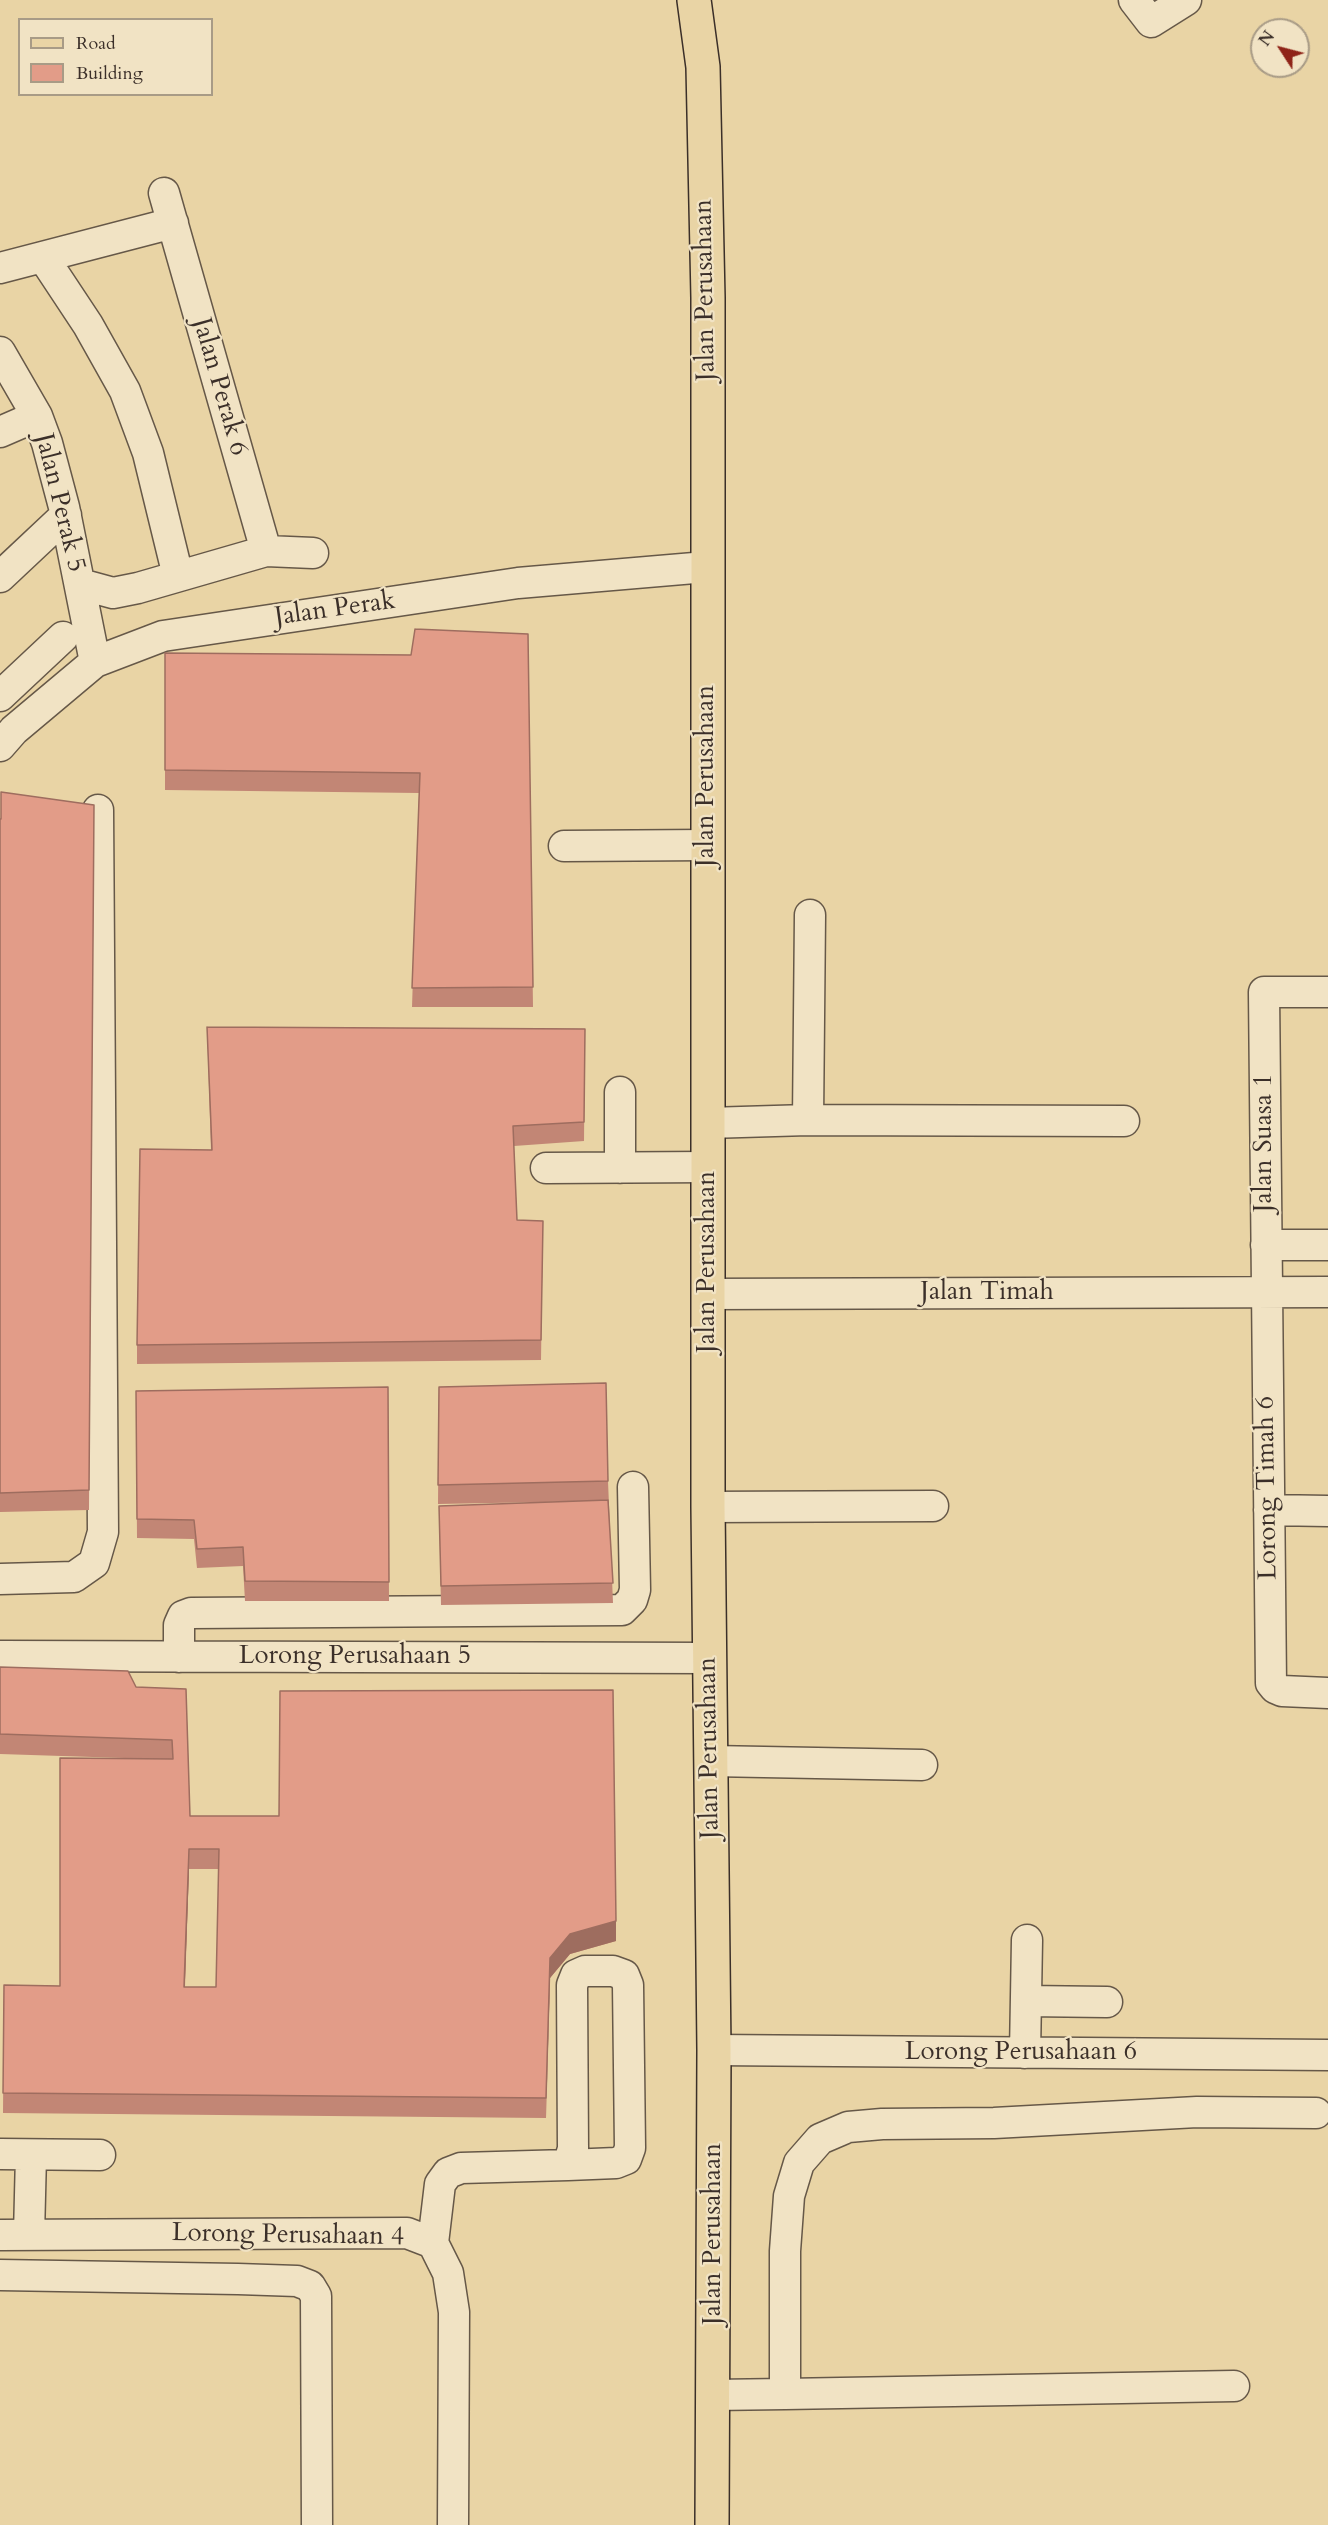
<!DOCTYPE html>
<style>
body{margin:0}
#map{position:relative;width:1328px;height:2525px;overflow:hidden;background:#e9d4a5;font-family:Cardo,serif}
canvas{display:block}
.legend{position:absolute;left:18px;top:18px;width:195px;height:78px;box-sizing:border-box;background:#f1e3c4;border:2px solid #a89b86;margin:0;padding:8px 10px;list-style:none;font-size:18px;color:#3b2f29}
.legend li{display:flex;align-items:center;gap:12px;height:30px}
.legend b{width:30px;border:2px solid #a89b86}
.north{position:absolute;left:1250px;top:18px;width:60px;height:60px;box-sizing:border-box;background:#f1e3c4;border:2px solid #a89b86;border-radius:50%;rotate:306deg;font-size:16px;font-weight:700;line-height:24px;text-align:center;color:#3b2f29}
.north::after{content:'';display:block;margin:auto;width:21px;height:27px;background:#8f2418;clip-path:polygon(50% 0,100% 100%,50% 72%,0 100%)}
</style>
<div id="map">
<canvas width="1328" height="2525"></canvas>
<ul class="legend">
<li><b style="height:8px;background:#e9d4a5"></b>Road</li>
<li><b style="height:16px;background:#e29c88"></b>Building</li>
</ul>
<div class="north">N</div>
</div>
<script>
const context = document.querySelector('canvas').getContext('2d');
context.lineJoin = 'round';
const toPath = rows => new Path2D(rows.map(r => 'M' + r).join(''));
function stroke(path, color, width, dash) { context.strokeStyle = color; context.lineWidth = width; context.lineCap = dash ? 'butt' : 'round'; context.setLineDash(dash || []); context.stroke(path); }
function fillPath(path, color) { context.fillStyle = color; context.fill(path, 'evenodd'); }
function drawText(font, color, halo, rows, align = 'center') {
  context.font = font + ' Cardo,serif'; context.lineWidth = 4.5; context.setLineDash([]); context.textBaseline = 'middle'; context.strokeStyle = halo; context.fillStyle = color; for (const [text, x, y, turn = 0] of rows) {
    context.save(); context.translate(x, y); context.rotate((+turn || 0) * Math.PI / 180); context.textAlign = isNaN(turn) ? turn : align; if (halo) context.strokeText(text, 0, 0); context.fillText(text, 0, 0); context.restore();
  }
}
const minor = toPath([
 [1134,0,1151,22,1186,0],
 [164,193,266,551],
 [43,257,88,325,125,391,148,453,178,576],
 [0,268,173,223],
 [0,352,37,416,47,443,64,507,95,662],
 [0,432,37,416],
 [0,577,66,515],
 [80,584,113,593,138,588,266,551,313,553],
 [0,696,63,637],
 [0,746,14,730,95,662,163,636,518,583,706,567],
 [564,846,707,845],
 [1328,992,1264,992,1271,1683,1275,1688,1282,1691,1328,1693],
 [620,1092,620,1168],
 [808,1120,810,915],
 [708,1123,808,1120,1124,1121],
 [546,1168,708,1167],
 [1266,1245,1328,1245],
 [708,1294,1328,1292],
 [708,1507,933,1506],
 [1269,1510,1328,1511],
 [0,1579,74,1577,94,1563,103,1532,98,810],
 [0,1656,709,1658],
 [179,1657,179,1625,183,1616,191,1613,622,1610,632,1600,635,1590,633,1487],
 [711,1761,922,1765],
 [1026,2001,1107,2002],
 [714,2050,1328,2055],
 [1025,2053,1027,1940],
 [0,2154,100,2155],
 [0,2235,407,2233,433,2243,448,2273,454,2312,453,2525],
 [29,2235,31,2155],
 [433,2243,440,2184,448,2173,461,2168,568,2165,616,2163,626,2159,630,2148,628,1985,624,1975,613,1971,585,1971,576,1975,572,1985,573,2149,568,2165],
 [0,2275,238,2279,297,2281,310,2286,316,2296,317,2525],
 [785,2394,1234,2386],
 [713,2395,785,2394,785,2251,789,2196,799,2163,820,2139,848,2127,882,2124,994,2123,1197,2112,1316,2113]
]);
const major = toPath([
 [694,0,703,67,708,298,708,1507,714,2050,712,2525]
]);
const wall = toPath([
 [528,634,533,1007,412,1007,419,793,165,790,165,653,411,655],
 [94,805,89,1510,0,1512,0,819],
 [207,1027,585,1029,584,1141,514,1146,517,1220,543,1221,541,1360,137,1364,137,1345,211,1150],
 [388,1387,389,1601,245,1601,243,1566,197,1568,194,1539,137,1538,136,1391],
 [439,1387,608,1481,613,1603,441,1605,439,1506,598,1501,438,1504],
 [0,1667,136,1687,186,1689,190,1816,616,1941,570,1954,550,1978,546,2118,3,2113,4,1985,60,1986,155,1759,0,1754],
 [189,1869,219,1869,216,1987,185,1987]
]);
const shadedWall = toPath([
 [189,1849,189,1869,184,2007,184,1987],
 [616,1921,616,1941,570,1954,550,1978,546,2118,550,1958,570,1934]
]);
const building = toPath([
 [415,629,528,634,533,987,412,988,420,773,165,770,165,653,411,655,415,629],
 [1,792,94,805,89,1490,0,1493,0,819,1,819,1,792],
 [207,1027,585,1029,584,1122,513,1126,517,1220,543,1221,541,1340,137,1345,140,1149,212,1150,207,1027],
 [606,1383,608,1481,438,1485,439,1387,606,1383],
 [388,1387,389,1582,245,1581,243,1547,197,1549,194,1520,137,1519,136,1391,388,1387],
 [608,1500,613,1583,441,1586,439,1506,608,1500],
 [0,1667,128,1671,136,1687,186,1689,190,1816,279,1816,280,1691,613,1690,616,1921,570,1934,550,1958,546,2098,3,2093,4,1985,60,1986,60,1758,173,1759,172,1740,0,1734,0,1667],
 [189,1849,219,1849,216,1987,184,1987,189,1849]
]);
const streetNames = [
 ["Jalan Perusahaan",706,290,-91],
 ["Jalan Perak 6",219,387,74],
 ["Jalan Perak 5",59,503,76],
 ["Jalan Perak",335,610,-8],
 ["Jalan Perusahaan",707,776,-90],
 ["Jalan Suasa 1",1265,1143,-90],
 ["Jalan Perusahaan",708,1262,-90],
 ["Jalan Timah",987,1293],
 ["Lorong Timah 6",1268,1488,-91],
 ["Lorong Perusahaan 5",355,1657],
 ["Jalan Perusahaan",710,1748,-91],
 ["Lorong Perusahaan 6",1021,2053],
 ["Jalan Perusahaan",714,2234,-90],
 ["Lorong Perusahaan 4",288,2236,1]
];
stroke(minor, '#665848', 33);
stroke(major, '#3b2f29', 36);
stroke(minor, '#f1e3c4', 30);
stroke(major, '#e9d4a5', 33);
fillPath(wall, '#c28675');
fillPath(shadedWall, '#9e6d5f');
fillPath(building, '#e29c88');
stroke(building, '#9e6d5f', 1.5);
drawText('26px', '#3b2f29', '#f1e3c4', streetNames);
</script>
